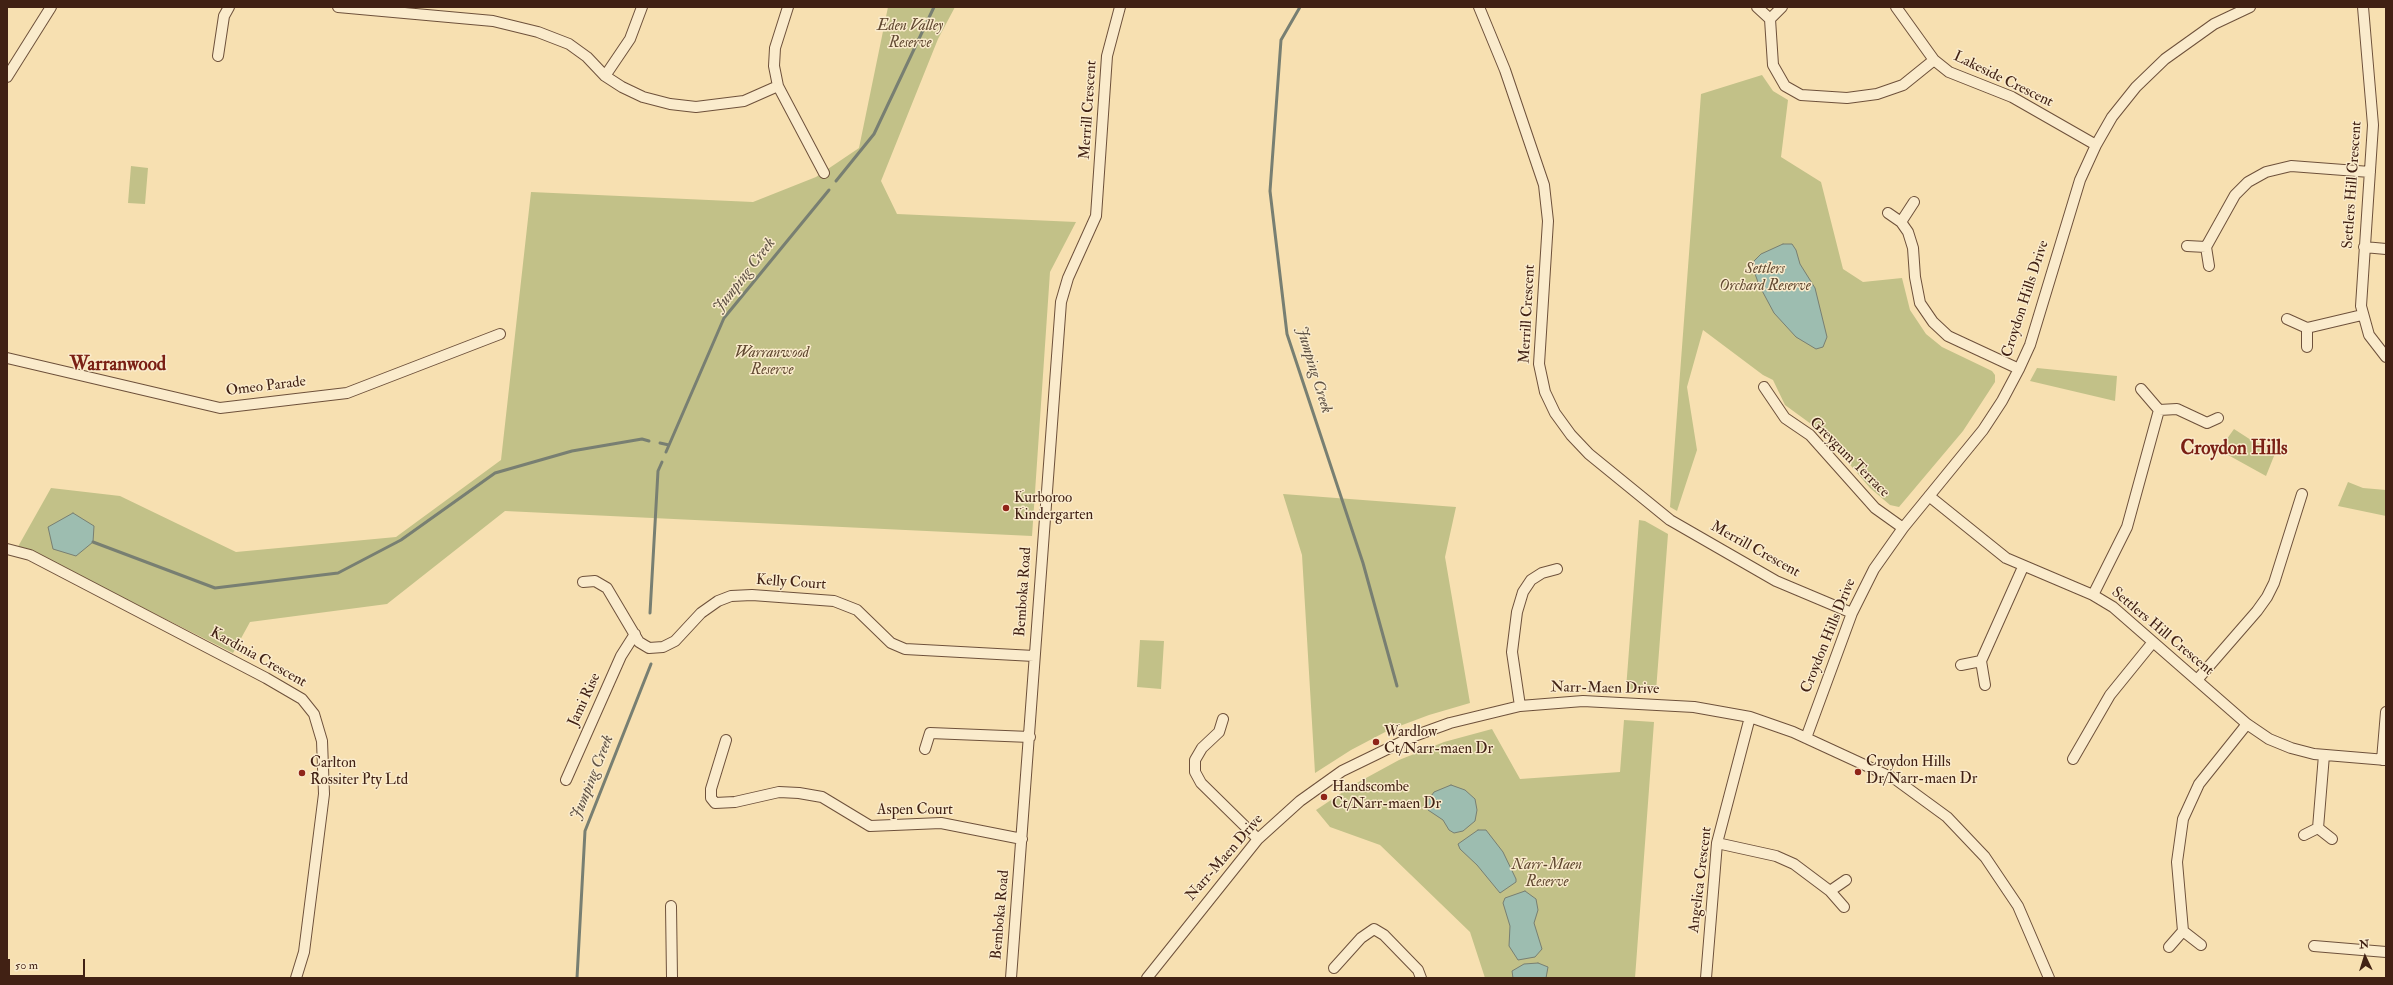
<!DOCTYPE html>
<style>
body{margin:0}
#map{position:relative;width:2393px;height:985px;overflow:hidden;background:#f7e0b1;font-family:"IM FELL Double Pica",serif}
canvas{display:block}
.frame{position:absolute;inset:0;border:8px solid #412114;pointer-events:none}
.north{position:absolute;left:2345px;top:937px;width:40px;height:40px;-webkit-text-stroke:3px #faebcc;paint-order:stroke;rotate:356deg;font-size:11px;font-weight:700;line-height:16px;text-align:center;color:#412114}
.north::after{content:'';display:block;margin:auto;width:14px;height:18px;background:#412114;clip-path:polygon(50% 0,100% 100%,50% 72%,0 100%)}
.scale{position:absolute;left:8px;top:959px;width:77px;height:18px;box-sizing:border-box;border:2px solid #412114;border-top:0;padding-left:5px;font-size:12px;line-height:14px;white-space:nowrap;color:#412114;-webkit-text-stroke:3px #faebcc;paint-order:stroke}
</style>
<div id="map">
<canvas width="2393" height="985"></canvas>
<div class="frame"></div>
<div class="north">N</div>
<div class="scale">50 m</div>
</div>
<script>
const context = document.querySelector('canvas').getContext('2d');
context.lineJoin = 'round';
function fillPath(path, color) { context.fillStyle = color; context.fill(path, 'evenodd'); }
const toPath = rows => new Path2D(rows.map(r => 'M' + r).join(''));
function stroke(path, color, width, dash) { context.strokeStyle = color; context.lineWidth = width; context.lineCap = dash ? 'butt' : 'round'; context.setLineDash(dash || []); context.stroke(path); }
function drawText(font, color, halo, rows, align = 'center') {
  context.font = font + ' "IM FELL Double Pica",serif'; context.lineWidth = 3; context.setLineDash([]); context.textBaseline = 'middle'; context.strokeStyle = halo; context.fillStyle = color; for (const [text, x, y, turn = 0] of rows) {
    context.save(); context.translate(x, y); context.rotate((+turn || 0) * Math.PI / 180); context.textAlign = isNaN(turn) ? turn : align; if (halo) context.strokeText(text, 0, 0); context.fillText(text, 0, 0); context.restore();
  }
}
const green = toPath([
 [888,7,955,7,938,39,881,181,897,214,1076,222,1050,272,1032,536,505,511,387,604,250,622,233,653,100,586,15,552,51,488,120,496,236,552,396,537,501,460,531,192,753,202,816,177,859,148],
 [1762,75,1773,91,1788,100,1781,157,1821,182,1843,269,1863,282,1902,278,1910,310,1926,334,1942,347,1992,371,1995,375,1995,382,1963,431,1899,507,1890,505,1870,488,1822,432,1785,405,1773,380,1763,375,1703,330,1687,387,1697,450,1677,511,1670,507,1701,94],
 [131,166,148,168,145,204,128,203],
 [2037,368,2117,376,2115,401,2030,381],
 [2234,429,2251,440,2276,451,2266,476,2219,450],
 [2348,482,2363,488,2386,490,2386,516,2338,506],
 [1283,494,1456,507,1445,557,1470,703,1429,715,1389,730,1351,750,1315,773,1302,555],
 [1639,520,1645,521,1668,534,1656,691,1626,689],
 [1140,640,1164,641,1161,689,1137,687],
 [1624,720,1654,722,1635,978,1485,978,1470,932,1380,845,1330,827,1316,810,1355,784,1399,760,1444,742,1492,729,1520,779,1620,772]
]);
const water = toPath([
 [1783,244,1792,244,1796,250,1800,264,1815,288,1827,337,1823,347,1816,349,1796,337,1774,313,1759,285,1754,271,1754,261,1761,254,1783,244],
 [73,513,94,526,93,542,76,556,53,549,48,527,73,513],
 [1451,785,1465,790,1475,799,1477,810,1475,821,1463,831,1454,833,1449,830,1443,820,1428,810,1427,802,1434,792,1451,785],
 [1478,830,1486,830,1503,852,1516,879,1516,882,1500,893,1477,865,1460,849,1458,844,1478,830],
 [1525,891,1536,899,1538,910,1534,923,1542,949,1535,957,1518,960,1509,946,1510,926,1503,903,1505,898,1525,891],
 [1538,963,1548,967,1546,978,1513,978,1512,971,1524,964,1538,963]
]);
const stream = toPath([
 [1300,7,1281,40,1270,191,1287,334,1363,563,1397,686],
 [836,181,874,134,934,7],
 [660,443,669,445],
 [666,452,724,318,829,190],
 [93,542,215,588,338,573,401,540,495,473,572,451,642,439,649,441],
 [650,613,658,471,662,462],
 [577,978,585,831,651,664]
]);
const minor = toPath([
 [338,7,493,21,538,32,569,44,587,57,605,76,622,87,643,97,670,104,696,107,744,101,778,86],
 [788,7,775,48,774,66,778,86,824,173],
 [1479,7,1505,70,1544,185,1548,221,1539,364,1545,392,1555,413,1571,435,1589,454,1670,520,1776,581,1852,613],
 [1757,7,1770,19,1782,7],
 [1896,7,1934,60,1949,72,2012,97,2096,145],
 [2363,7,2373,125,2361,306,2369,335,2386,357],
 [1770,19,1773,65,1785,86,1801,95,1847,98,1877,94,1903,85,1934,60],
 [218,56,224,16,229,7],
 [605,76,630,39,642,7],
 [7,77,51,7],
 [1888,213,1901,222,1908,232,1913,248,1915,277,1920,303,1933,322,1948,336,2019,369],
 [1901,222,1914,202],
 [2187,246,2206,247,2209,266],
 [2206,247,2235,195,2248,182,2266,172,2291,166,2370,172],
 [2364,247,2386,249],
 [2287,319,2307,328,2307,347],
 [2307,328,2362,315],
 [7,358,220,408,347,393,500,334],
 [1764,387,1785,418,1810,435,1875,508,1903,528],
 [2141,389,2159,410],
 [1929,496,2006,558,2093,595,2113,607,2247,724,2269,739,2291,748,2314,754,2386,760],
 [7,549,30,555,266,678,302,699,314,714,322,741,324,794,304,952,296,978],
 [583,582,595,581,607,588,639,642,649,648,663,647,675,641,701,613,718,601,731,596,752,595,834,601,857,610,891,643,905,649,1034,656],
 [2093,595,2127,527,2159,410,2177,409,2207,423,2218,418],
 [1981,661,2023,567],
 [1961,665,1981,661,1985,685],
 [2197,680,2257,611,2267,597,2274,583,2302,494],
 [1520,706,1512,652,1517,612,1523,592,1531,580,1542,573,1557,569],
 [1223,719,1219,732,1202,748,1195,760,1195,772,1201,783,1258,839],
 [1806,738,1852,613,1874,569,1903,528,1983,430,2002,401,2019,369,2030,345,2080,180,2096,145,2112,117,2136,87,2165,59,2214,24,2250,7],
 [726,740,711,789,711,798,715,803,735,802,779,792,799,793,822,797,870,826,941,823,1022,839],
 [925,749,930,733,1030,737],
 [2073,759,2110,695,2153,642],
 [2382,760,2386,712],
 [566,780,621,656,635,634],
 [2318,828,2324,755],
 [2304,835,2318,828,2332,839],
 [1717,843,1776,856,1794,864,1830,891,1844,907],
 [1830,891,1846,880],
 [671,906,672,978],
 [2183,931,2177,862,2183,819,2199,784,2247,724],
 [2314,946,2386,952],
 [2169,947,2183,931,2201,945],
 [1334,968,1361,938,1374,929,1384,935,1418,970,1421,978],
 [1011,978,1061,302,1068,278,1096,216,1107,56,1120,7],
 [1147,978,1258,839,1300,801,1342,771,1414,736,1450,723,1520,706,1583,701,1694,707,1750,717,1793,732,1895,779,1947,817,1985,857,2018,906,2049,978],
 [1706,978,1717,843,1750,717]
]);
const markers = [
 [1006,508,4,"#8f2418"],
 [1376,742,4,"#8f2418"],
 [1858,772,4,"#8f2418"],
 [302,773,4,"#8f2418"],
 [1324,797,4,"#8f2418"]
];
const parkNames = [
 ["Eden Valley",910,27],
 ["Reserve",910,44],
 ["Settlers",1765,270],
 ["Orchard Reserve",1765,287],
 ["Warranwood",772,354],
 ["Reserve",772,371],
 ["Narr-Maen",1547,866],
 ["Reserve",1547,883]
];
const streetNames = [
 ["Lakeside Crescent",2003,80,26],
 ["Merrill Crescent",1089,110,-86],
 ["Settlers Hill Crescent",2353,185,-86],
 ["Croydon Hills Drive",2026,299,-72],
 ["Merrill Crescent",1528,314,-87],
 ["Omeo Parade",266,387,-7],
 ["Greygum Terrace",1849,458,45],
 ["Merrill Crescent",1755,550,29],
 ["Kelly Court",791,583,4],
 ["Bemboka Road",1024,592,-86],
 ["Settlers Hill Crescent",2162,632,40],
 ["Croydon Hills Drive",1829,636,-68],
 ["Kardinia Crescent",258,658,29],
 ["Narr-Maen Drive",1605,689,1],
 ["Jami Rise",585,700,-65],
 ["Aspen Court",915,811],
 ["Narr-Maen Drive",1225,858,-49],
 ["Angelica Crescent",1701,880,-83],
 ["Bemboka Road",1001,915,-85]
];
const poiNames = [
 ["Kurboroo",1014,499],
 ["Kindergarten",1014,516],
 ["Wardlow",1384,733],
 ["Ct/Narr-maen Dr",1384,750],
 ["Croydon Hills",1866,763],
 ["Dr/Narr-maen Dr",1866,780],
 ["Carlton",310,764],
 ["Rossiter Pty Ltd",310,781],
 ["Handscombe",1332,788],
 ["Ct/Narr-maen Dr",1332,805]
];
const waterNames = [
 ["Jumping Creek",745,276,-52],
 ["Jumping Creek",1313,370,73],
 ["Jumping Creek",593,778,-68]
];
const districtNames = [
 ["Warranwood",118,366],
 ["Croydon Hills",2234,450]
];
fillPath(green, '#c2c188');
fillPath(water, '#9dbdb0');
stroke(water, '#787f72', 1);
stroke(stream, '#787f72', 3);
stroke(minor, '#6e513b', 12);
stroke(minor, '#faebcc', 10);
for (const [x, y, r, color] of markers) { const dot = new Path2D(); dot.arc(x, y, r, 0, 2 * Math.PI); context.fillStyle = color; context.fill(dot); stroke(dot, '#faebcc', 1.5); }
drawText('italic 15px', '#614931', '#faebcc', parkNames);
drawText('15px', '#412114', '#faebcc', streetNames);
drawText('15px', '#412114', '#faebcc', poiNames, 'left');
drawText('italic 16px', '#5d5043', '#faebcc', waterNames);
drawText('bold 19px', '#7a1f14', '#faebcc', districtNames);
</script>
